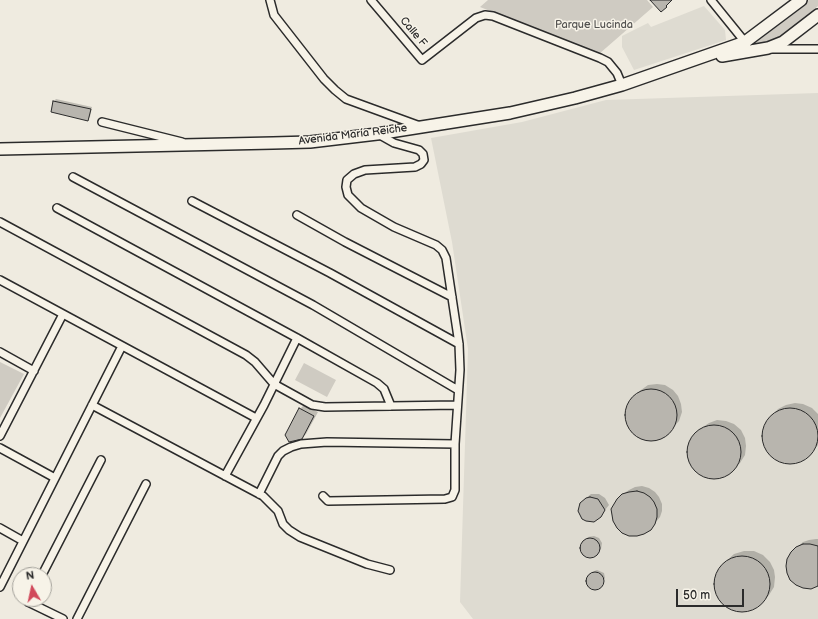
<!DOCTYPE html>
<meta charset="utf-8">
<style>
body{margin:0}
#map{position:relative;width:818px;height:619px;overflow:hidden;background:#efebe0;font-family:"Balsamiq Sans",sans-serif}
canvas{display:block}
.north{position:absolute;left:12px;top:567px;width:40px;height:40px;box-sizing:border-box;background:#f7f3e8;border:1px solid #a5a39c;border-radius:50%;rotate:351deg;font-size:11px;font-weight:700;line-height:16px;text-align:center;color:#2b2b2b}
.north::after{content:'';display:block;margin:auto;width:14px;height:18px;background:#d1495b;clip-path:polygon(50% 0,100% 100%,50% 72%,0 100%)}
.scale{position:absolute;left:676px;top:589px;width:68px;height:18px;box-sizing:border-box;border:2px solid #2b2b2b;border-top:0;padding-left:5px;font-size:12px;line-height:14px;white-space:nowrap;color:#2b2b2b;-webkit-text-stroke:3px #f7f3e8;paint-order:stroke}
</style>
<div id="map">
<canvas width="818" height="619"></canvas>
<div class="north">N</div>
<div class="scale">50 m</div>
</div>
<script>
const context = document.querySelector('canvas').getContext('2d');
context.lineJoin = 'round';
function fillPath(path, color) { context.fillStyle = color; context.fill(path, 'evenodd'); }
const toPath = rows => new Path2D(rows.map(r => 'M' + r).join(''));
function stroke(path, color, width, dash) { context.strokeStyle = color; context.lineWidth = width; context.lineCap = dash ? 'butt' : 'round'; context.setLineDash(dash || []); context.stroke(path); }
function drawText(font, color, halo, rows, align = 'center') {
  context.font = font + ' "Balsamiq Sans",sans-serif'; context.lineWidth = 3; context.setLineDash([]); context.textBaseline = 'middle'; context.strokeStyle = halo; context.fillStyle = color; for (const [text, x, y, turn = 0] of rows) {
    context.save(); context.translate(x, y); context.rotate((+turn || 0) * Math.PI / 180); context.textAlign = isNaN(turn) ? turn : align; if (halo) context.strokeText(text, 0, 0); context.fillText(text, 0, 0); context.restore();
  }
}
const built = toPath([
 [704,6,725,30,726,40,634,70,622,47,622,36,648,23,651,27],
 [818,93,818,619,473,619,460,602,468,349,452,242,431,138,522,122,606,100]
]);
const green = toPath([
 [488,0,647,0,653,7,599,54,480,7],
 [809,0,818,0,818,6,779,38,761,45,747,46,766,34],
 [0,362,24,374,0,418],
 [304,363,336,380,327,397,295,380]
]);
const shadow = toPath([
 [56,99,92,107,90,117,88,119,52,111,54,101],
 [657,384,665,385,673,390,678,396,681,404,682,412,679,421,668,433,662,438,654,440,646,439,638,437,632,432,628,425,626,417,626,409,629,402,641,390,648,385],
 [795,403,803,404,812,408,818,414,818,445,804,459,796,462,787,463,778,460,771,455,766,448,763,439,763,430,767,422,778,409,786,405],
 [304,405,318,412,306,434,302,438,300,409],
 [717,420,726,421,734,424,741,430,745,438,746,446,745,455,740,463,734,468,727,474,719,477,710,477,702,474,695,469,690,461,689,454,689,446,692,439,703,427,709,423],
 [642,486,649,488,655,492,659,497,662,504,662,511,660,517,650,529,623,494,629,490,635,487],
 [591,494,599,494,605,498,609,505,601,515,585,499],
 [594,536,599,538,602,543,601,549,597,555,591,557,585,556,580,548,581,545,588,537],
 [816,539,818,539,818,585,797,547,803,542,809,540],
 [744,551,754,551,763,555,770,562,774,570,775,577,774,587,769,595,764,601,756,607,747,611,737,611,728,608,721,602,716,593,714,584,716,574,721,566,734,554],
 [597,570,604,573,605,578,599,587,592,587,588,584,587,579,592,572]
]);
const building = toPath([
 [650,0,672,0,666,6,667,7,661,12,650,0],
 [53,101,91,109,88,121,51,112,53,101],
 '625 415a26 26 0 1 1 52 0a26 26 0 1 1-52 0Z',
 [299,408,314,416,302,439,289,442,285,435,299,408],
 '762 436a28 28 0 1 1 56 0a28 28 0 1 1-56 0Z',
 '687 452a27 27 0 1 1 54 0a27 27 0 1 1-54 0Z',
 [637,491,644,493,650,497,654,502,657,509,657,517,655,524,651,530,644,534,637,536,629,536,622,533,617,528,613,521,611,509,617,499,622,494,629,492,637,491],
 [590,497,598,499,605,510,601,517,594,522,586,521,582,519,578,511,580,503,586,498,590,497],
 '580 548a10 10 0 1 1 20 0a10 10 0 1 1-20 0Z',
 [803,544,810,544,818,546,818,586,811,589,803,588,796,585,790,580,787,573,786,566,787,559,791,552,796,547,803,544],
 '714 584a28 28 0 1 1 56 0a28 28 0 1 1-56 0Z',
 '586 581a9 9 0 1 1 18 0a9 9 0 1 1-18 0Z'
]);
const minor = toPath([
 [270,0,274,15,324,79,335,90,346,99,420,126],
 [371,0,422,60,476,18,485,15,493,16,600,58,608,62,617,73,622,85],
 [711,0,745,42],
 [772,49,818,49],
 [102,122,182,142],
 [73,177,313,305,458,390],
 [192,201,330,273,459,344],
 [57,208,297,338,377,383,384,389,391,406],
 [297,215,345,242,452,297],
 [0,222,246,355,255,362,274,384,312,405,325,407,457,405],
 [0,280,256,418],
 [0,352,34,371],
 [92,405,263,496,278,511,283,524,289,530,300,537,367,564,390,570],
 [0,436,63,314],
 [0,448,55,478],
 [225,476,264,405,297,338],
 [259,494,278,456,283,451,291,447,301,444,327,442,455,444],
 [323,496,328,501,445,499,452,497,455,490,455,444,460,370,459,344,446,258,442,250,436,245,394,227,361,208,348,195,346,187,347,180,354,174,365,170,415,167,421,164,424,160,423,154,419,150,394,143,378,134],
 [0,528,23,541],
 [42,575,101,460],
 [0,587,122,346],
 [30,599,28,602,63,619],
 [77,619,146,484]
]);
const primary = toPath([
 [722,56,768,48,783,42,818,15],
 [0,149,273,143,310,142,377,134,510,113,575,98,622,85,745,42,801,0]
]);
const parkNames = [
 ["Parque Lucinda",594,25]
];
const streetNames = [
 ["Calle F",413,32,50],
 ["Avenida María Reiche",353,135,-7]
];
fillPath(built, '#dedbd1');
fillPath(green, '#cfcbc2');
fillPath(shadow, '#0003');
fillPath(building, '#b8b5ae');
stroke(building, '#2b2b2b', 1);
stroke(minor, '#2b2b2b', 10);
stroke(primary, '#2b2b2b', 14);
stroke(minor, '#f7f3e8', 7);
stroke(primary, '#f7f3e8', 11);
drawText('11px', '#545351', '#f7f3e8', parkNames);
drawText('11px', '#2b2b2b', '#f7f3e8', streetNames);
</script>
